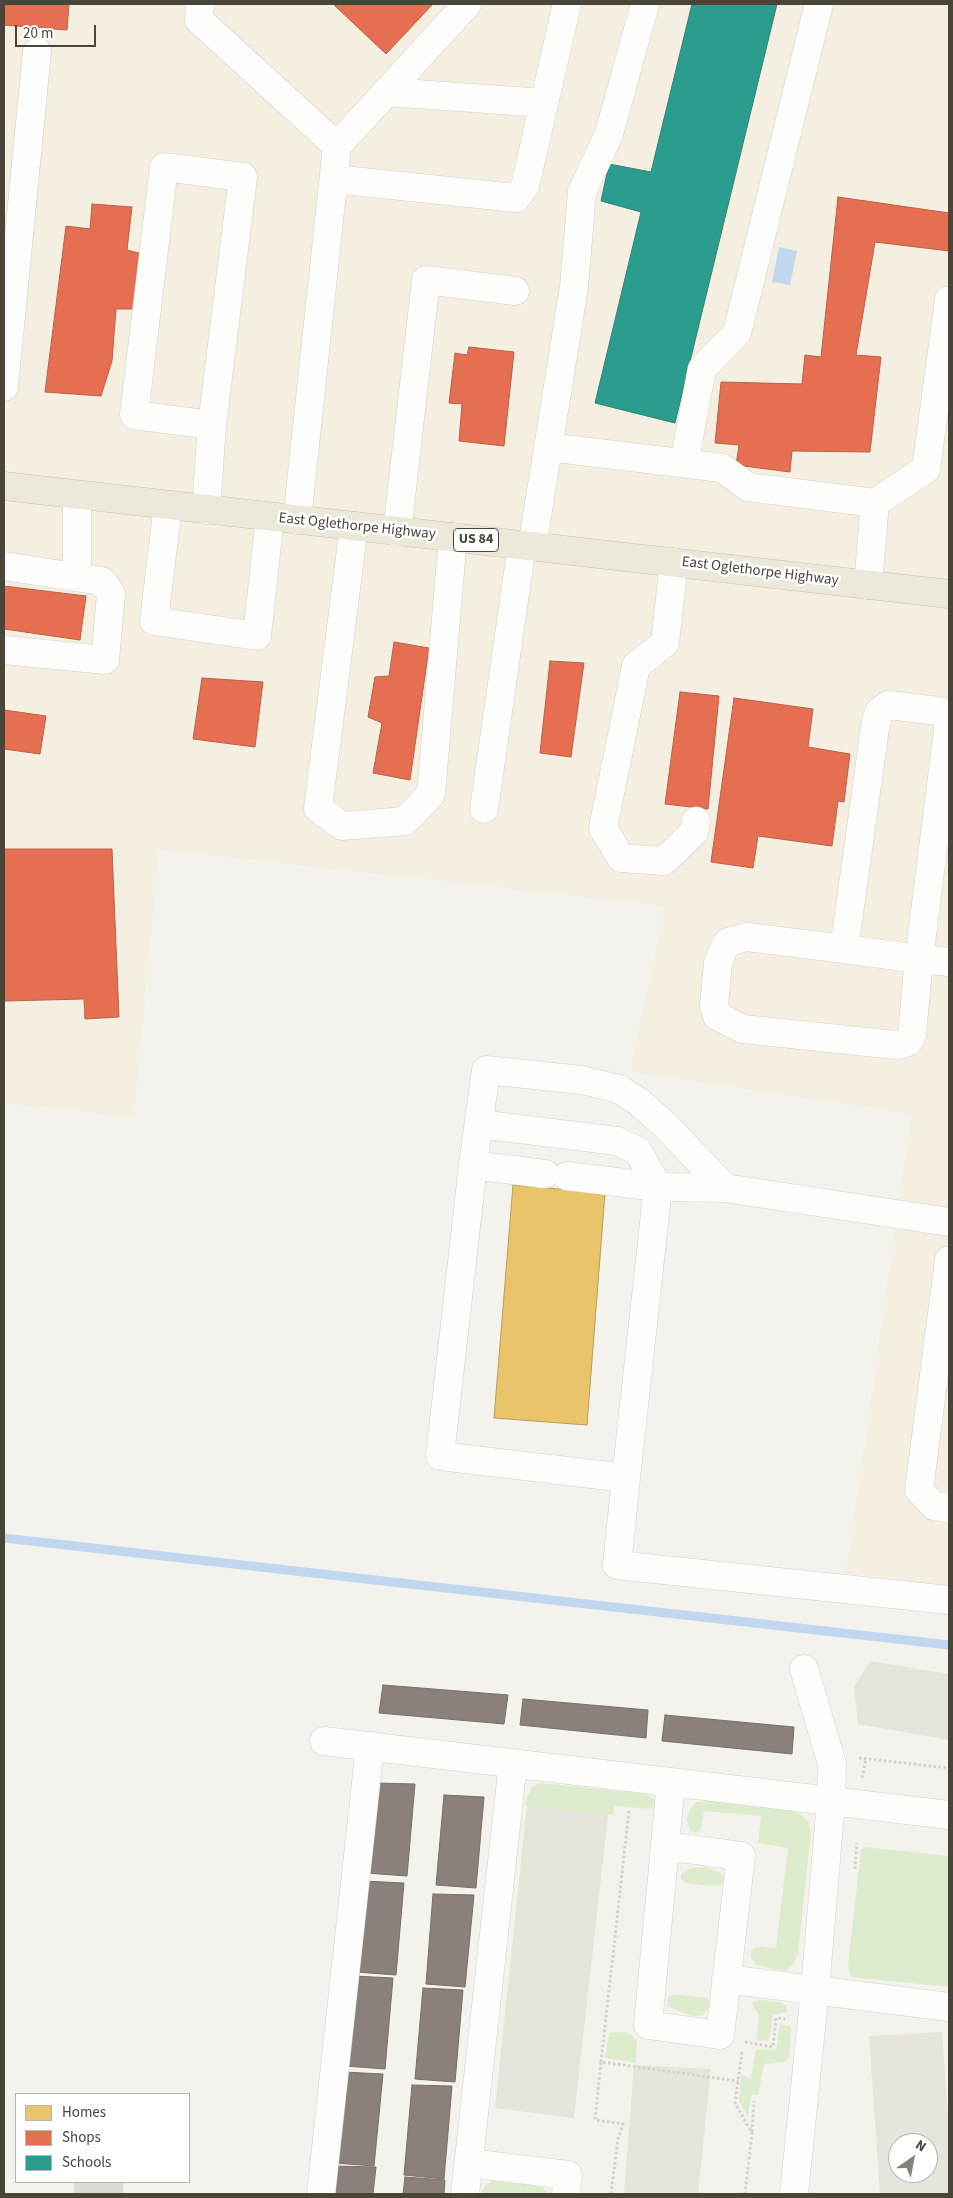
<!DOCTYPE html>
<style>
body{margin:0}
#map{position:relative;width:953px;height:2198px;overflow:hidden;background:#f3f2ed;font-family:"Source Sans 3",sans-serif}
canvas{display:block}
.frame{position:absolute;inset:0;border:5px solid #4a4539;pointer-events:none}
.legend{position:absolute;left:15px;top:2093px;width:175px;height:90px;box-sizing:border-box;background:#fff;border:1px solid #b7b5b0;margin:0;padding:6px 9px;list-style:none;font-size:15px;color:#4a4539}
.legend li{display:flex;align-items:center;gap:10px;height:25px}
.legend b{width:25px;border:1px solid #b7b5b0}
.north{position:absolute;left:888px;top:2133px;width:50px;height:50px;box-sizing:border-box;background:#fff;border:1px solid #b7b5b0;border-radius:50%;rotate:33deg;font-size:14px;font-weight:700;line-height:20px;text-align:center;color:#4a4539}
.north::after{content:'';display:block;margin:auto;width:18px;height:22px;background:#858278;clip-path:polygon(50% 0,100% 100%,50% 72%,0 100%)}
.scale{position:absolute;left:15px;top:25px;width:81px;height:22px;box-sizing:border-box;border:2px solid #4a4539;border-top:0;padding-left:6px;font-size:15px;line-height:18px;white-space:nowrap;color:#4a4539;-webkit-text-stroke:4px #fff;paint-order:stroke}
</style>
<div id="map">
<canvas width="953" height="2198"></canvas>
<div class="frame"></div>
<ul class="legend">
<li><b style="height:14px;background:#e9c46a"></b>Homes</li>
<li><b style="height:14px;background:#e76f51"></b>Shops</li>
<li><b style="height:14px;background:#2a9d8f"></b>Schools</li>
</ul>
<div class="north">N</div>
<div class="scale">20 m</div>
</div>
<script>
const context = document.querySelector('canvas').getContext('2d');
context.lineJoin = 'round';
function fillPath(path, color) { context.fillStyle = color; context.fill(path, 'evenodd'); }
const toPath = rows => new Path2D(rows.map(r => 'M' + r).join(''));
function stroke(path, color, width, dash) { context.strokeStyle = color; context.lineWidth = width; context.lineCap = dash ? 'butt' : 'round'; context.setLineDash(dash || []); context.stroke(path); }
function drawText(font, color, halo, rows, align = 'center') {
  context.font = font + ' "Source Sans 3",sans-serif'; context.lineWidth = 5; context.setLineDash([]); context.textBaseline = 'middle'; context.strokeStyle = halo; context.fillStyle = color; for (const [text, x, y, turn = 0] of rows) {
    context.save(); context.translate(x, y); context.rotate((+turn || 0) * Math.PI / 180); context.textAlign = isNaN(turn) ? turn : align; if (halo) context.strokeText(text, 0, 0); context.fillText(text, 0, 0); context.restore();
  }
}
const residential = toPath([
 [870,1661,949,1674,949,1740,858,1724,854,1687],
 [528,1795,609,1807,574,2118,495,2108],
 [942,2032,949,2131,949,2194,880,2194,869,2036],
 [898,2143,928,2143,928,2173,898,2173],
 [634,2065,711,2069,698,2194,624,2194]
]);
const commercial = toPath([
 [4,4,949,4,949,1585,846,1573,912,1114,630,1071,665,906,159,849,134,1117,4,1103]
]);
const green = toPath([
 [540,1783,645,1794,655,1799,656,1806,652,1809,614,1806,613,1815,524,1805,532,1787],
 [711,1801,789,1809,800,1814,808,1821,811,1833,798,1953,793,1965,785,1971,756,1965,751,1956,751,1951,757,1947,776,1948,788,1848,758,1843,761,1816,704,1811,701,1828,696,1833,690,1830,687,1820,689,1811,696,1802],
 [864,1847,949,1856,949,1987,851,1977,848,1966,861,1850],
 [699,1867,706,1867,721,1873,725,1879,722,1885,712,1886,685,1883,681,1879,681,1874,689,1869],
 [679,1995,706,1998,713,2001,703,2015,692,2016,667,2006,669,1996],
 [761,2000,779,2002,786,2006,788,2012,773,2015,769,2041,756,2040,759,2015,751,2003],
 [780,2023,791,2027,789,2058,784,2062,764,2064,758,2095,751,2095,748,2117,739,2101,741,2075,751,2078,756,2049,776,2050],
 [625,2032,631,2034,637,2042,636,2063,605,2058,609,2033],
 [494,2180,535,2185,545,2189,548,2194,484,2194,481,2191,486,2185]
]);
const water = toPath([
 [779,247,797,251,790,285,772,282]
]);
const homes = toPath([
 [513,1185,605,1193,587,1425,494,1418,513,1185]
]);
const shops = toPath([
 [4,4,69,4,67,30,4,25,4,4],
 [333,4,433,4,386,54,333,4],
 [838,197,949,213,949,251,875,242,856,355,881,357,870,452,792,451,790,472,736,465,739,445,715,443,721,382,802,384,805,355,821,357,838,197],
 [92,204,132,207,127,250,151,256,143,309,116,309,112,361,101,396,45,392,66,226,90,229,92,204],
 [469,347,514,352,504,446,459,441,462,404,449,403,455,353,467,355,469,347],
 [4,586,86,596,80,640,4,629,4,586],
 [394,642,429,648,410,780,373,773,382,723,368,717,375,677,389,676,394,642],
 [550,661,584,663,571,757,540,753,550,661],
 [202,678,263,682,255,747,193,739,202,678],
 [680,692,719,696,708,809,665,804,680,692],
 [734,698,813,709,808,747,850,754,844,802,838,801,832,846,758,836,753,868,711,862,734,698],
 [4,710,46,716,40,754,4,749,4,710],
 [4,849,112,849,119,1017,85,1019,84,999,4,1001,4,849]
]);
const schools = toPath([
 [692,4,777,4,675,423,595,403,641,212,601,201,609,164,651,172,692,4]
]);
const industry = toPath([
 [383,1685,508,1695,504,1724,379,1713,383,1685],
 [523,1699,648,1710,646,1738,520,1725,523,1699],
 [665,1715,794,1727,792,1754,662,1741,665,1715],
 [374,1783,415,1784,407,1876,366,1873,374,1783],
 [444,1795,484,1797,476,1888,436,1885,444,1795],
 [364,1881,404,1883,396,1975,356,1972,364,1881],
 [433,1894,474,1895,465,1987,426,1984,433,1894],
 [353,1976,393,1978,385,2069,345,2066,353,1976],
 [423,1988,463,1990,455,2082,415,2079,423,1988],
 [343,2072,383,2074,374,2166,335,2163,343,2072],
 [412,2085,452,2086,444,2179,404,2175,412,2085],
 [335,2166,376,2167,373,2194,333,2194,335,2166],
 [405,2177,445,2180,444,2194,403,2194,405,2177]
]);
const stream = toPath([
 [4,1538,949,1645]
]);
const building = toPath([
 [75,2182,123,2182,122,2194,74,2194,75,2182]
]);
const path = toPath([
 [859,1758,949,1768],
 [862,1778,866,1759],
 [855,1869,857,1843],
 [745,2042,773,2047,776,2018,785,2019],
 [742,2052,735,2103,752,2133,745,2194],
 [601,2062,629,1811],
 [752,2132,754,2101],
 [611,2194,618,2138,623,2124,595,2120,601,2062,738,2081]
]);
const minor = toPath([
 [200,4,199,20,337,146,297,520],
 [387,92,544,103],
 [337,146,467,4],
 [334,179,516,198,525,186,567,4],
 [4,387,37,52],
 [548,447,722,468,748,487,875,503,926,469,949,300],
 [684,463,702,369,737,333,819,4],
 [168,505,154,621,257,636,270,517],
 [206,510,212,425,243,177,164,167,134,415,212,425],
 [354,526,318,808,342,826,405,821,431,794,453,537],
 [397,532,426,280,515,291],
 [532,547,574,287,582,192,609,134,645,4],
 [674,562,665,643,636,666,603,828,621,858,664,861,694,832,696,821],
 [4,566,75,577],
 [868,585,875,503],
 [4,650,105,660,111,594,102,581,75,577,77,561,77,495],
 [484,809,522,545],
 [844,949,876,721,879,712,888,705,939,711,947,716,949,722,919,959,912,1035,908,1042,899,1045,886,1044,743,1029,717,1016,714,1005,718,963,723,950,728,942,747,937,844,949,919,959,949,962],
 [479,1124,617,1141,638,1151,658,1187,626,1478,440,1456,473,1165,545,1174],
 [473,1165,486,1070,582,1080,619,1089,639,1102,666,1126,725,1188],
 [567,1176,658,1187,725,1188,949,1222],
 [949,1260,919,1490,934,1506,949,1508],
 [626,1478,617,1565,949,1600],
 [324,1741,949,1815],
 [665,1846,741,1856,720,2035,648,2025,665,1846,671,1782],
 [726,1979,949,2007],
 [469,2163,568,2175,566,2194],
 [321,2194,370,1746],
 [465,2194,513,1763],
 [794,2194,815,1990,831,1801,832,1764,804,1669]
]);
const highway = toPath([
 [4,486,949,594]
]);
const shields = [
 [476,540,45]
];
const shieldNames = [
 ["US 84",476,540]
];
const streetNames = [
 ["East Oglethorpe Highway",357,527,6],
 ["East Oglethorpe Highway",760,572,7]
];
fillPath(residential, '#e7e4db');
fillPath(commercial, '#f5efe1');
fillPath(green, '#deecce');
fillPath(water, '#c0d7ef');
fillPath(homes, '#e9c46a');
stroke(homes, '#b99e5b', 1);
fillPath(shops, '#e76f51');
stroke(shops, '#b8624a', 1);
fillPath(schools, '#2a9d8f');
stroke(schools, '#348375', 1);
fillPath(industry, '#8a817c');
stroke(industry, '#776f68', 1);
stroke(stream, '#c0d7ef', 9);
fillPath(building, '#dddbd6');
stroke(building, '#dbd9d3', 1);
stroke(minor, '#d1d0cb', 29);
stroke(highway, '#cac2a9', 29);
stroke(path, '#d3d2cc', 3, [2.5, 2.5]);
stroke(minor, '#fdfdfc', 28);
stroke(highway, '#ece9db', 28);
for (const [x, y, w] of shields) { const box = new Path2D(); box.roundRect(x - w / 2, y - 11.5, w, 23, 4); context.fillStyle = '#fff'; context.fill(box); stroke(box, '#4a4539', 1); }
drawText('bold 14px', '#4a4539', null, shieldNames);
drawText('15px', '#4a4539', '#fff', streetNames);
</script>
